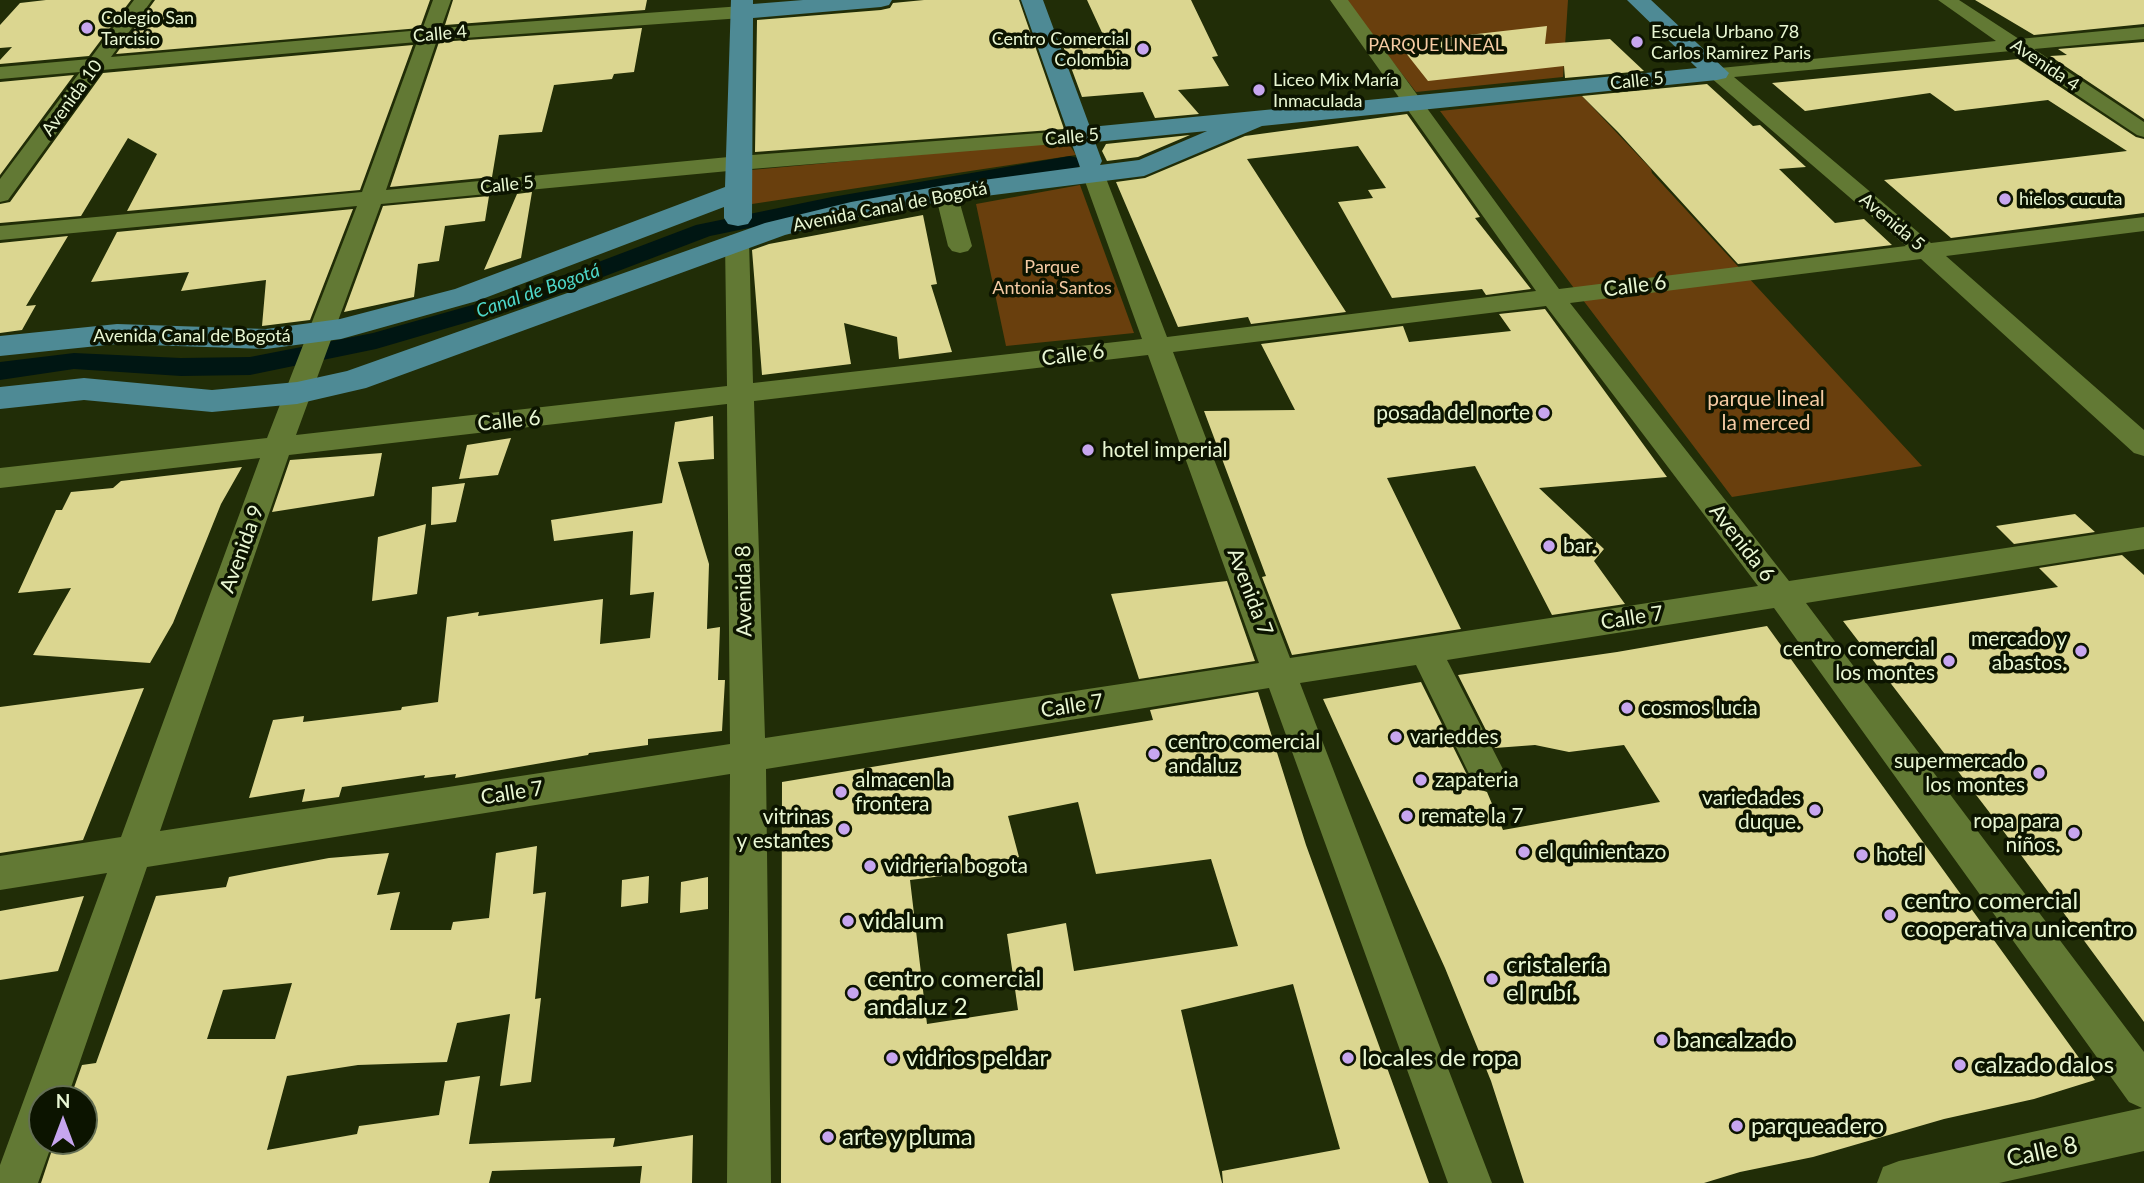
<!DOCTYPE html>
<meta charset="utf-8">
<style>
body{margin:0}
#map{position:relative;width:2144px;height:1183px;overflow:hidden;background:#212d07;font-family:Lato,sans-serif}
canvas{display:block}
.north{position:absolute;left:28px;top:1085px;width:70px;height:70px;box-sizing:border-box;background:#0c1400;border:2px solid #646f54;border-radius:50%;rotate:0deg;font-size:19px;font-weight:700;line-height:28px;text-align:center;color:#e9f7d3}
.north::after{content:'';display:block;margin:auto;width:24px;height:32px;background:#c7a6ef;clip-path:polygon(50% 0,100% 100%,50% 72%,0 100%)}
</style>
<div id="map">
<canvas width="2144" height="1183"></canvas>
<div class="north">N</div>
</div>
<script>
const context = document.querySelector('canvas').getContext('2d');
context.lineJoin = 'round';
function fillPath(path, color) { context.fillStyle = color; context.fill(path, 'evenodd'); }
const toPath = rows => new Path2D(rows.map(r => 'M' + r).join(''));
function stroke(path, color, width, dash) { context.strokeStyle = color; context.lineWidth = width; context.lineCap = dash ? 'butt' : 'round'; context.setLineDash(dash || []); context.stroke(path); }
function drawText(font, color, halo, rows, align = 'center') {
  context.font = font + ' Lato,sans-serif'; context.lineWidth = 7; context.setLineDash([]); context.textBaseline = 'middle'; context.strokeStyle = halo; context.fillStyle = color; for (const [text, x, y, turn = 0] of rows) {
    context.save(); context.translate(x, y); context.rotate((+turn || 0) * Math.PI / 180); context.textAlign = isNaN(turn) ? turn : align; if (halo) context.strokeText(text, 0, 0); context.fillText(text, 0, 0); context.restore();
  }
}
const green = toPath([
 [1345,0,1568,0,1563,77,1416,92],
 [1582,96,1651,169,1652,173,1922,466,1732,497,1440,111],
 [1067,141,1076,155,752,204,751,170],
 [1080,185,1134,333,1006,346,976,204]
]);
const canal = toPath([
 [1070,156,1078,158,1081,163,1078,168,832,211,710,236,540,301,376,349,250,375,181,376,74,369,0,380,0,362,74,353,181,358,250,357,373,333,522,291,696,225,832,197,1070,156]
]);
const building = toPath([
 [46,0,131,0,89,56,0,64,0,60,12,47,0,48,0,25,20,3],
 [155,0,430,0,420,28,116,54],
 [453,0,647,0,645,10,445,25],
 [924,0,1019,0,1064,129,755,152,757,20,881,10,890,8,893,3],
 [1087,0,1191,0,1218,56,1212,57,1229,86,1178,90,1199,114,1155,118,1143,92,1082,97,1062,43,1105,39],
 [1975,0,2144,0,2144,24,2034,35],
 [1547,26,1545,44,1610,39,1644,71,1565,78,1564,66,1428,81,1398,43],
 [642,28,634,72,614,74,612,79,554,85,542,132,499,135,492,177,390,187,439,42],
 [2144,42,2144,119,2050,56,2067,55,2058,49],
 [413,45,360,190,127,211,157,154,128,138,81,216,0,223,0,204,10,202,103,73],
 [2018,59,2136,137,2144,139,2144,213,1951,238,1884,180,2127,151,2048,100,1955,111,1930,93,1805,111,1772,83],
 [74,75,0,175,0,82],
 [1707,84,1753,126,1760,125,1806,167,1779,169,1835,223,1864,219,1892,245,1738,264,1618,132,1582,96],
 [1407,114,1480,217,1475,218,1531,289,1486,295,1482,289,1392,298,1338,202,1373,198,1368,190,1386,188,1358,146,1247,159,1346,312,1251,324,1248,317,1178,327,1116,182,1145,178,1245,136],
 [1190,135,1138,157,1107,161,1102,151,1106,144],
 [532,192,521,258,484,270,517,194],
 [489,196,485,221,445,226,439,261,418,264,414,297,344,312,383,206],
 [353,209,310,320,262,326,266,280,181,291,189,272,91,282,117,232],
 [923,215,937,284,931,285,952,352,899,359,897,337,844,323,851,364,762,375,752,250,769,244],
 [68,236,26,306,36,305,22,330,0,333,0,243],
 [1545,309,1667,477,1539,488,1604,549,1594,561,1625,604,1552,615,1475,466,1387,478,1461,629,1292,655,1262,577,1266,576,1204,411,1295,410,1261,344,1403,326,1409,342,1511,331,1499,314],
 [713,416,714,459,678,462,709,564,707,629,720,627,718,680,725,680,722,731,648,739,648,745,589,753,588,755,455,778,456,774,424,778,425,775,342,787,339,797,302,802,305,789,249,798,273,720,304,716,303,722,401,710,402,707,438,702,447,617,479,612,478,616,603,599,600,644,650,638,654,592,630,595,633,531,554,541,551,520,662,503,675,422],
 [511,438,498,475,459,479,467,445],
 [382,453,374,496,272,512,290,460],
 [242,467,221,504,173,623,150,663,33,655,71,588,18,593,56,510,62,510,71,492,113,488,121,481],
 [465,483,456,522,431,525,432,487],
 [2075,514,2095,532,2014,544,1996,526],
 [426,524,417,594,372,601,378,537],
 [2122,555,2144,575,2144,1022,1993,817,1843,621,2058,587,2039,568],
 [1227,581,1255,661,1139,679,1111,594],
 [1767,626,2095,1080,2034,1099,1944,1119,1813,1157,1740,1172,1704,1183,1524,1183,1491,1081,1445,968,1323,699,1421,682,1473,787,1487,792,1503,830,1660,802,1624,745,1569,752,1535,745,1495,748,1458,675,1617,652],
 [144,688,83,840,0,853,0,707],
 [1258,692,1306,845,1429,1183,1223,1183,1222,1171,1340,1149,1293,984,1181,1010,1222,1183,781,1183,782,782,1153,720,1150,710],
 [1078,802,1096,874,1211,859,1238,946,1074,971,1066,923,1007,934,1018,1010,927,1024,910,880,959,874,1019,857,1008,816],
 [537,846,533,894,546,892,535,999,541,998,531,1082,500,1086,510,1014,457,1023,447,1062,358,1065,287,1076,267,1150,357,1134,359,1126,439,1115,445,1081,480,1076,469,1144,615,1138,613,1147,693,1135,692,1183,640,1183,642,1166,492,1171,489,1183,41,1183,55,1141,84,1141,84,1099,70,1099,82,1065,96,1063,156,896,226,887,229,877,275,868,329,858,389,853,377,895,400,892,390,930,451,930,453,922,489,918,496,853],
 [292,983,275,1039,207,1039,223,990],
 [649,876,648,903,621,907,622,880],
 [708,877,708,909,680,913,681,882],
 [84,896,58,971,0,980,0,911]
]);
const minor = toPath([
 [134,0,152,0,111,57,422,30,433,0,451,0,441,28,742,6,751,12,742,18,437,40,386,190,739,156,1080,130,1088,131,1091,136,1088,141,1080,142,739,170,381,204,296,435,727,386,725,241,729,236,737,234,745,236,749,241,753,383,1142,339,1082,173,1085,168,1093,166,1101,168,1104,173,1167,337,1536,291,1330,0,1348,0,1559,289,1906,246,1710,77,1707,73,1710,69,1996,41,1938,0,1959,0,2019,39,2144,27,2144,39,2034,49,2144,122,2144,137,2137,135,2011,51,1734,77,1931,243,2144,217,2144,231,1946,256,2144,430,2144,456,2134,453,1921,259,1570,303,1789,581,2144,527,2144,549,1806,603,2144,1052,2144,1151,1999,1183,1877,1183,1883,1167,1899,1161,2142,1108,2129,1102,1774,608,1447,660,1506,775,1501,786,1488,790,1475,786,1416,665,1300,683,1492,1183,1448,1183,1269,688,766,769,771,1183,727,1183,730,774,147,867,67,1099,42,1099,42,1141,53,1141,38,1183,0,1183,0,1165,107,873,0,890,0,856,121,837,260,458,0,488,0,468,267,438,357,206,0,240,0,226,362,192,417,42,102,70,8,200,0,202,0,179,80,72,0,79,0,67,90,59,134,0],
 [1546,306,1758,586,1290,658,1173,352,1546,306],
 [1148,355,1259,663,765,738,754,401,1148,355],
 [727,404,730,744,160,831,289,455,727,404],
 [946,186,954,188,957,193,972,246,968,251,960,253,952,251,948,246,935,193,938,188,946,186]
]);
const major = toPath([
 [731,0,753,0,753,4,803,0,892,0,889,5,881,7,753,18,752,218,748,224,738,226,728,224,724,218,724,207,477,301,341,339,266,349,117,344,0,356,0,336,117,324,266,329,340,319,455,289,725,187,731,0],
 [1021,0,1043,0,1090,127,1697,68,1627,0,1651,0,1729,73,1726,78,1717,80,1262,126,1144,176,946,201,851,218,785,235,366,388,297,404,212,412,84,400,0,409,0,387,84,378,212,390,297,382,347,371,765,223,851,202,946,185,1080,167,1021,0],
 [1207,131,1139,160,1100,165,1102,161,1095,142,1207,131]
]);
const markers = [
 [87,28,7,"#c7a6ef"],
 [1637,42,7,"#c7a6ef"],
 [1143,49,7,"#c7a6ef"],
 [1259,90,7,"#c7a6ef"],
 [2005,199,7,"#c7a6ef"],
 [1544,413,7,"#c7a6ef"],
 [1088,450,7,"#c7a6ef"],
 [1549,546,7,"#c7a6ef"],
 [2081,651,7,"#c7a6ef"],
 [1949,661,7,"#c7a6ef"],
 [1627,708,7,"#c7a6ef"],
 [1396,737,7,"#c7a6ef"],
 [1154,754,7,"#c7a6ef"],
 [2039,773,7,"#c7a6ef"],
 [1421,780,7,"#c7a6ef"],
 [841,792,7,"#c7a6ef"],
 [1815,810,7,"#c7a6ef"],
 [1407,816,7,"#c7a6ef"],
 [844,829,7,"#c7a6ef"],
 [2074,833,7,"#c7a6ef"],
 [1524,852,7,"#c7a6ef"],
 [1862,855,7,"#c7a6ef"],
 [870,866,7,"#c7a6ef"],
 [1890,915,7,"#c7a6ef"],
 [848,921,7,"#c7a6ef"],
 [1492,979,7,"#c7a6ef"],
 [853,993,7,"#c7a6ef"],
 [1662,1040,7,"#c7a6ef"],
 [892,1058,7,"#c7a6ef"],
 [1348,1058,7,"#c7a6ef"],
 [1960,1065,7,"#c7a6ef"],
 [1737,1126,7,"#c7a6ef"],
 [828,1137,7,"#c7a6ef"]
];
const farPoinames = [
 ["Colegio San",101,18],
 ["Tarcisio",101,39],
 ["Escuela Urbano 78",1651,32],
 ["Carlos Ramirez Paris",1651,53],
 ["Centro Comercial",1129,39,"right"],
 ["Colombia",1129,60,"right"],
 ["Liceo Mix María",1273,80],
 ["Inmaculada",1273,101],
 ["hielos cucuta",2019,199]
];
const farStreetnames = [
 ["Calle 4",440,34,-5],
 ["Avenida 4",2045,65,34],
 ["Calle 5",1637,81,-6],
 ["Avenida 10",72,98,-54],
 ["Calle 5",1072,137,-5],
 ["Calle 5",507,185,-6],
 ["Avenida Canal de Bogotá",890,207,-11],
 ["Avenida 5",1892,222,40],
 ["Avenida Canal de Bogotá",192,336]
];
const farParknames = [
 ["PARQUE LINEAL",1436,45],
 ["Parque",1052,267],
 ["Antonia Santos",1052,288]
];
const farWaternames = [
 ["Canal de Bogotá",538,291,-19]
];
const streetNames = [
 ["Calle 6",1635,286,-7],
 ["Calle 6",1073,355,-7],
 ["Calle 6",509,421,-6],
 ["Avenida 6",1742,543,52],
 ["Avenida 9",242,549,-70],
 ["Avenida 8",744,591,-91],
 ["Avenida 7",1250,592,69],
 ["Calle 7",1632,618,-9],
 ["Calle 7",1072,706,-9],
 ["Calle 7",512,793,-9]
];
const parkNames = [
 ["parque lineal",1766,399],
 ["la merced",1766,423]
];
const poiNames = [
 ["posada del norte",1530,413,"right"],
 ["hotel imperial",1102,450],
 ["bar.",1563,546],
 ["mercado y",2067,639,"right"],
 ["abastos.",2067,663,"right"],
 ["centro comercial",1935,649,"right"],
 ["los montes",1935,673,"right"],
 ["cosmos lucia",1641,708],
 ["varieddes",1410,737],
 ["centro comercial",1168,742],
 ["andaluz",1168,766],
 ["supermercado",2025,761,"right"],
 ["los montes",2025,785,"right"],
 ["almacen la",855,780],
 ["frontera",855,804],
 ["zapateria",1435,780],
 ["variedades",1801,798,"right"],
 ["duque.",1801,822,"right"],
 ["remate la 7",1421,816],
 ["vitrinas",830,817,"right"],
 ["y estantes",830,841,"right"],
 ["ropa para",2060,821,"right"],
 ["niños.",2060,845,"right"],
 ["el quinientazo",1538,852],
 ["hotel",1876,855],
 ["vidrieria bogota",884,866]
];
const nearPoinames = [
 ["centro comercial",1904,901],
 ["cooperativa unicentro",1904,929],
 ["vidalum",862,921],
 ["cristalería",1506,965],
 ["el rubí.",1506,993],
 ["centro comercial",867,979],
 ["andaluz 2",867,1007],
 ["bancalzado",1676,1040],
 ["vidrios peldar",906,1058],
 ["locales de ropa",1362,1058],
 ["calzado dalos",1974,1065],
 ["parqueadero",1751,1126],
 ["arte y pluma",842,1137]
];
const nearStreetnames = [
 ["Calle 8",2042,1152,-12]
];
fillPath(green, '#693f0d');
fillPath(canal, '#001613');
fillPath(building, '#dbd690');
fillPath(minor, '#627934');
fillPath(major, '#4e8a95');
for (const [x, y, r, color] of markers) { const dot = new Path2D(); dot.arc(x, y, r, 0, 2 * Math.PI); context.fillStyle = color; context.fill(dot); stroke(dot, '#0c1400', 2.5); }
drawText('18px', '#e9f7d3', '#0c1400', farPoinames, 'left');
drawText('18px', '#e9f7d3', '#0c1400', farStreetnames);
drawText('18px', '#f6cba3', '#0c1400', farParknames);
drawText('italic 19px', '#4dd7c8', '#0c1400', farWaternames);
drawText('21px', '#e9f7d3', '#0c1400', streetNames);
drawText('21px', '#f6cba3', '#0c1400', parkNames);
drawText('21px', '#e9f7d3', '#0c1400', poiNames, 'left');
drawText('24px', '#e9f7d3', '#0c1400', nearPoinames, 'left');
drawText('24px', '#e9f7d3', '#0c1400', nearStreetnames);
</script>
